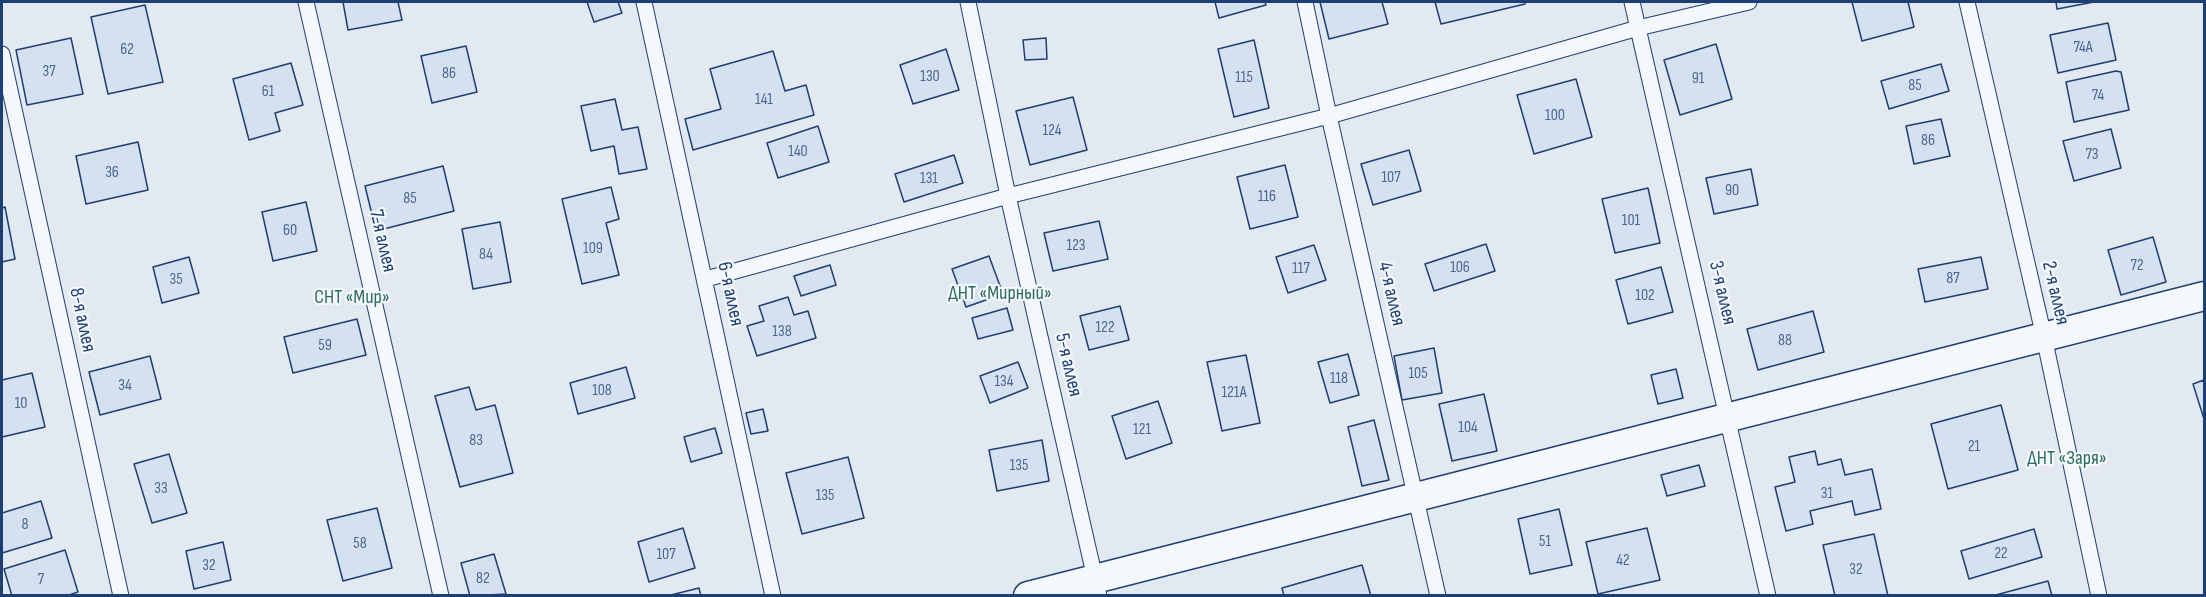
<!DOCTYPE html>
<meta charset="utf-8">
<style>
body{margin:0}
#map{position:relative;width:2206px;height:597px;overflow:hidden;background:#f4f7fb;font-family:"Sofia Sans Condensed",sans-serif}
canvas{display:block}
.frame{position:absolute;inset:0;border:3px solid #1d3f73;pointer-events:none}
</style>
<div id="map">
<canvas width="2206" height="597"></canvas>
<div class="frame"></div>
</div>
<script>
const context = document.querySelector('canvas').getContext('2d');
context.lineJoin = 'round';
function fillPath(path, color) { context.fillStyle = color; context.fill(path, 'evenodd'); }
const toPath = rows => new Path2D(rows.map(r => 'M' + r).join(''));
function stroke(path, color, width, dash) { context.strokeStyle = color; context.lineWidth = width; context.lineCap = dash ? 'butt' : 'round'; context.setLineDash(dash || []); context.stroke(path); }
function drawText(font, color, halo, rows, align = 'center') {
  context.font = font + ' "Sofia Sans Condensed",sans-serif'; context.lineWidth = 4.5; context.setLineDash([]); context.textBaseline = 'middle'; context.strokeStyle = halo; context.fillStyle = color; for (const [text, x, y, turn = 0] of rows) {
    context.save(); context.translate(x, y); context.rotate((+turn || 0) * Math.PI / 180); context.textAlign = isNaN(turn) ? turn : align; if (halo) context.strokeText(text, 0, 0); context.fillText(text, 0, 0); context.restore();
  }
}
const green = toPath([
 [2,2,2204,2,2204,595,2,595,2,2]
]);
const building = toPath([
 [343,2,398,2,402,20,348,30,343,2],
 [587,2,618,2,622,13,594,22,587,2],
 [1215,2,1265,2,1266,5,1219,18,1215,2],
 [1320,2,1382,2,1388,24,1329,39,1320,2],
 [1435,2,1525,2,1525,4,1441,24,1435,2],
 [1852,2,1908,2,1914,27,1862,41,1852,2],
 [2056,2,2094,2,2057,9,2056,2],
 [145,5,163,82,108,94,91,17,145,5],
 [2108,23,2116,60,2058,73,2050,35,2108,23],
 [71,38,83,94,27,105,16,50,71,38],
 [1046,38,1047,59,1025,60,1023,40,1046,38],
 [1254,40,1269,108,1234,117,1218,49,1254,40],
 [1716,44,1732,99,1680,115,1664,60,1716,44],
 [466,46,477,92,432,103,421,56,466,46],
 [946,49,959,90,913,104,900,65,946,49],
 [773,51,785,91,806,85,814,115,693,150,685,119,721,109,710,69,773,51],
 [291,63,303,105,275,113,280,131,249,140,233,79,291,63],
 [1941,64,1949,91,1889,109,1881,81,1941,64],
 [2116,71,2121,72,2129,110,2074,122,2066,82,2116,71],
 [1576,79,1592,137,1534,154,1517,95,1576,79],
 [1073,97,1087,150,1030,165,1016,111,1073,97],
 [615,99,622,130,638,127,647,169,619,174,614,146,591,151,581,106,615,99],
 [1941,119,1950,156,1914,164,1906,126,1941,119],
 [818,126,829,162,778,178,767,143,818,126],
 [2111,129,2121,168,2074,181,2063,141,2111,129],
 [138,142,148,190,86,204,76,156,138,142],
 [1409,150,1421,191,1373,205,1361,164,1409,150],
 [954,155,963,183,904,202,895,174,954,155],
 [1285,165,1298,217,1250,229,1237,177,1285,165],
 [443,166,454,211,376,231,365,186,443,166],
 [1751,169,1758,205,1714,214,1706,178,1751,169],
 [611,187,619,219,606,223,619,275,582,284,562,199,611,187],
 [1648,188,1660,243,1615,253,1602,199,1648,188],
 [306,202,317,251,273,261,262,212,306,202],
 [5,207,15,259,2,262,2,208,5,207],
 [1099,221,1108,259,1053,271,1044,233,1099,221],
 [500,222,511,282,473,289,462,229,500,222],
 [2153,237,2166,282,2121,295,2108,250,2153,237],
 [1486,244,1495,271,1434,291,1425,264,1486,244],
 [1314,245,1326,280,1288,293,1276,257,1314,245],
 [989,256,1003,294,966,307,952,269,989,256],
 [189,257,199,293,162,303,153,267,189,257],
 [1981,257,1988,289,1925,302,1918,269,1981,257],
 [830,265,836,285,801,296,794,276,830,265],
 [1661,267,1673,312,1628,324,1616,280,1661,267],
 [788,297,794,315,808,311,816,338,757,356,747,326,764,321,759,306,788,297],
 [1120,306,1129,340,1089,350,1080,316,1120,306],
 [1007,308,1013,330,978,339,972,318,1007,308],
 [1813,311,1824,352,1758,370,1747,329,1813,311],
 [357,319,366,355,293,373,284,337,357,319],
 [1434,348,1442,393,1402,400,1394,356,1434,348],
 [1348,354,1359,395,1330,403,1318,362,1348,354],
 [1246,355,1260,423,1222,431,1207,362,1246,355],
 [150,356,161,399,100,415,89,372,150,356],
 [1018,362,1028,388,990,403,980,376,1018,362],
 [626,367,635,398,578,414,570,383,626,367],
 [1676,369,1683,398,1658,404,1651,375,1676,369],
 [32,373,45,427,2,437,2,380,32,373],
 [2204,380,2204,419,2193,384,2204,380],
 [469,387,476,410,495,405,513,473,460,487,435,396,469,387],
 [1484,394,1497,451,1452,461,1439,404,1484,394],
 [1158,401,1172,443,1126,459,1112,416,1158,401],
 [2001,405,2018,470,1948,489,1931,424,2001,405],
 [763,409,768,431,751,434,746,413,763,409],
 [1374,420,1389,480,1362,486,1348,427,1374,420],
 [715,428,722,453,691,462,684,437,715,428],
 [1042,440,1049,481,997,491,989,450,1042,440],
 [1815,451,1818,465,1841,459,1845,475,1872,469,1881,509,1855,515,1852,501,1810,511,1813,524,1786,531,1775,487,1795,482,1789,457,1815,451],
 [169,454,187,513,152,523,134,464,169,454],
 [848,457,864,518,802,534,786,473,848,457],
 [1699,465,1705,486,1667,496,1661,475,1699,465],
 [41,501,52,538,2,553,2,513,41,501],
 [377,508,392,568,343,581,327,520,377,508],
 [1559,509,1572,565,1530,574,1518,519,1559,509],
 [683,528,695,568,649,582,638,542,683,528],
 [1647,528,1660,580,1598,594,1586,542,1647,528],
 [2034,529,2042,557,1969,579,1961,551,2034,529],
 [1874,534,1888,596,1835,596,1823,545,1874,534],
 [223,542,231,580,194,589,186,551,223,542],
 [65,550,78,592,66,596,12,596,4,569,65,550],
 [494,554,506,594,470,596,461,563,494,554],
 [1362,565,1371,596,1284,596,1282,588,1362,565],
 [2048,581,2052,596,1992,596,2048,581],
 [699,588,701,596,667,596,699,588]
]);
const service = toPath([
 [306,2,441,596],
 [644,2,773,596],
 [968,2,1008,196,1099,596],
 [1305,2,1329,116,1438,596],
 [1632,2,1768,596],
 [1967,2,2044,337,2099,596],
 [2,54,121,596],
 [706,279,1008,196,1329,116,1638,28,1749,2]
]);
const minor = toPath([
 [1028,596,2204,296]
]);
const numberNames = [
 ["74А",2083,48],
 ["62",127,50],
 ["37",49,72],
 ["86",449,74],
 ["130",930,77],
 ["115",1244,78],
 ["91",1698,79],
 ["85",1915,86],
 ["61",268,92],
 ["74",2098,96],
 ["141",764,100],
 ["100",1555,116],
 ["124",1052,131],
 ["86",1928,141],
 ["140",798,152],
 ["73",2092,155],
 ["36",112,173],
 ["107",1391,178],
 ["131",929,179],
 ["90",1732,191],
 ["116",1267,197],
 ["85",410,199],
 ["101",1631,221],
 ["60",290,231],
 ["123",1076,246],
 ["109",593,249],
 ["84",486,255],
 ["72",2137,266],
 ["106",1460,268],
 ["117",1301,269],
 ["87",1953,279],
 ["35",176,280],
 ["102",1645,296],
 ["122",1105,328],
 ["138",782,332],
 ["88",1785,341],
 ["59",325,346],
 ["105",1418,374],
 ["118",1339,379],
 ["134",1004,382],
 ["34",125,386],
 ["108",602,391],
 ["121А",1234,393],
 ["10",21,404],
 ["104",1468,428],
 ["121",1142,430],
 ["83",476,441],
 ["21",1974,447],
 ["135",1019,466],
 ["33",161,489],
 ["31",1827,494],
 ["135",825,496],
 ["8",25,525],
 ["51",1545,542],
 ["58",360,544],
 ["22",2001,554],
 ["107",666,555],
 ["42",1623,561],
 ["32",209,566],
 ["32",1856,570],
 ["82",483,579],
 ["7",41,580]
];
const streetNames = [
 ["7-я аллея",382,241,77],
 ["3-я аллея",1722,293,77],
 ["2-я аллея",2055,293,77],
 ["6-я аллея",730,294,78],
 ["4-я аллея",1391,294,77],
 ["8-я аллея",82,320,78],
 ["5-я аллея",1068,365,77]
];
const parkNames = [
 ["ДНТ «Мирный»",1000,294],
 ["СНТ «Мир»",352,298],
 ["ДНТ «Заря»",2067,459]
];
fillPath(green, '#e3e9f0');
stroke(green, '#687fa3', 1.5);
fillPath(building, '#d5e0f0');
stroke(building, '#1d3f73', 1.5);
stroke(service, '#1d3f73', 17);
stroke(minor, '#1d3f73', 31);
stroke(service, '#f4f7fb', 15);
stroke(minor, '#f4f7fb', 28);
drawText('16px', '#4b6792', null, numberNames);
drawText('20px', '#1d3f73', '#f4f7fb', streetNames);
drawText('20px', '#2c6c60', '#f4f7fb', parkNames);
</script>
